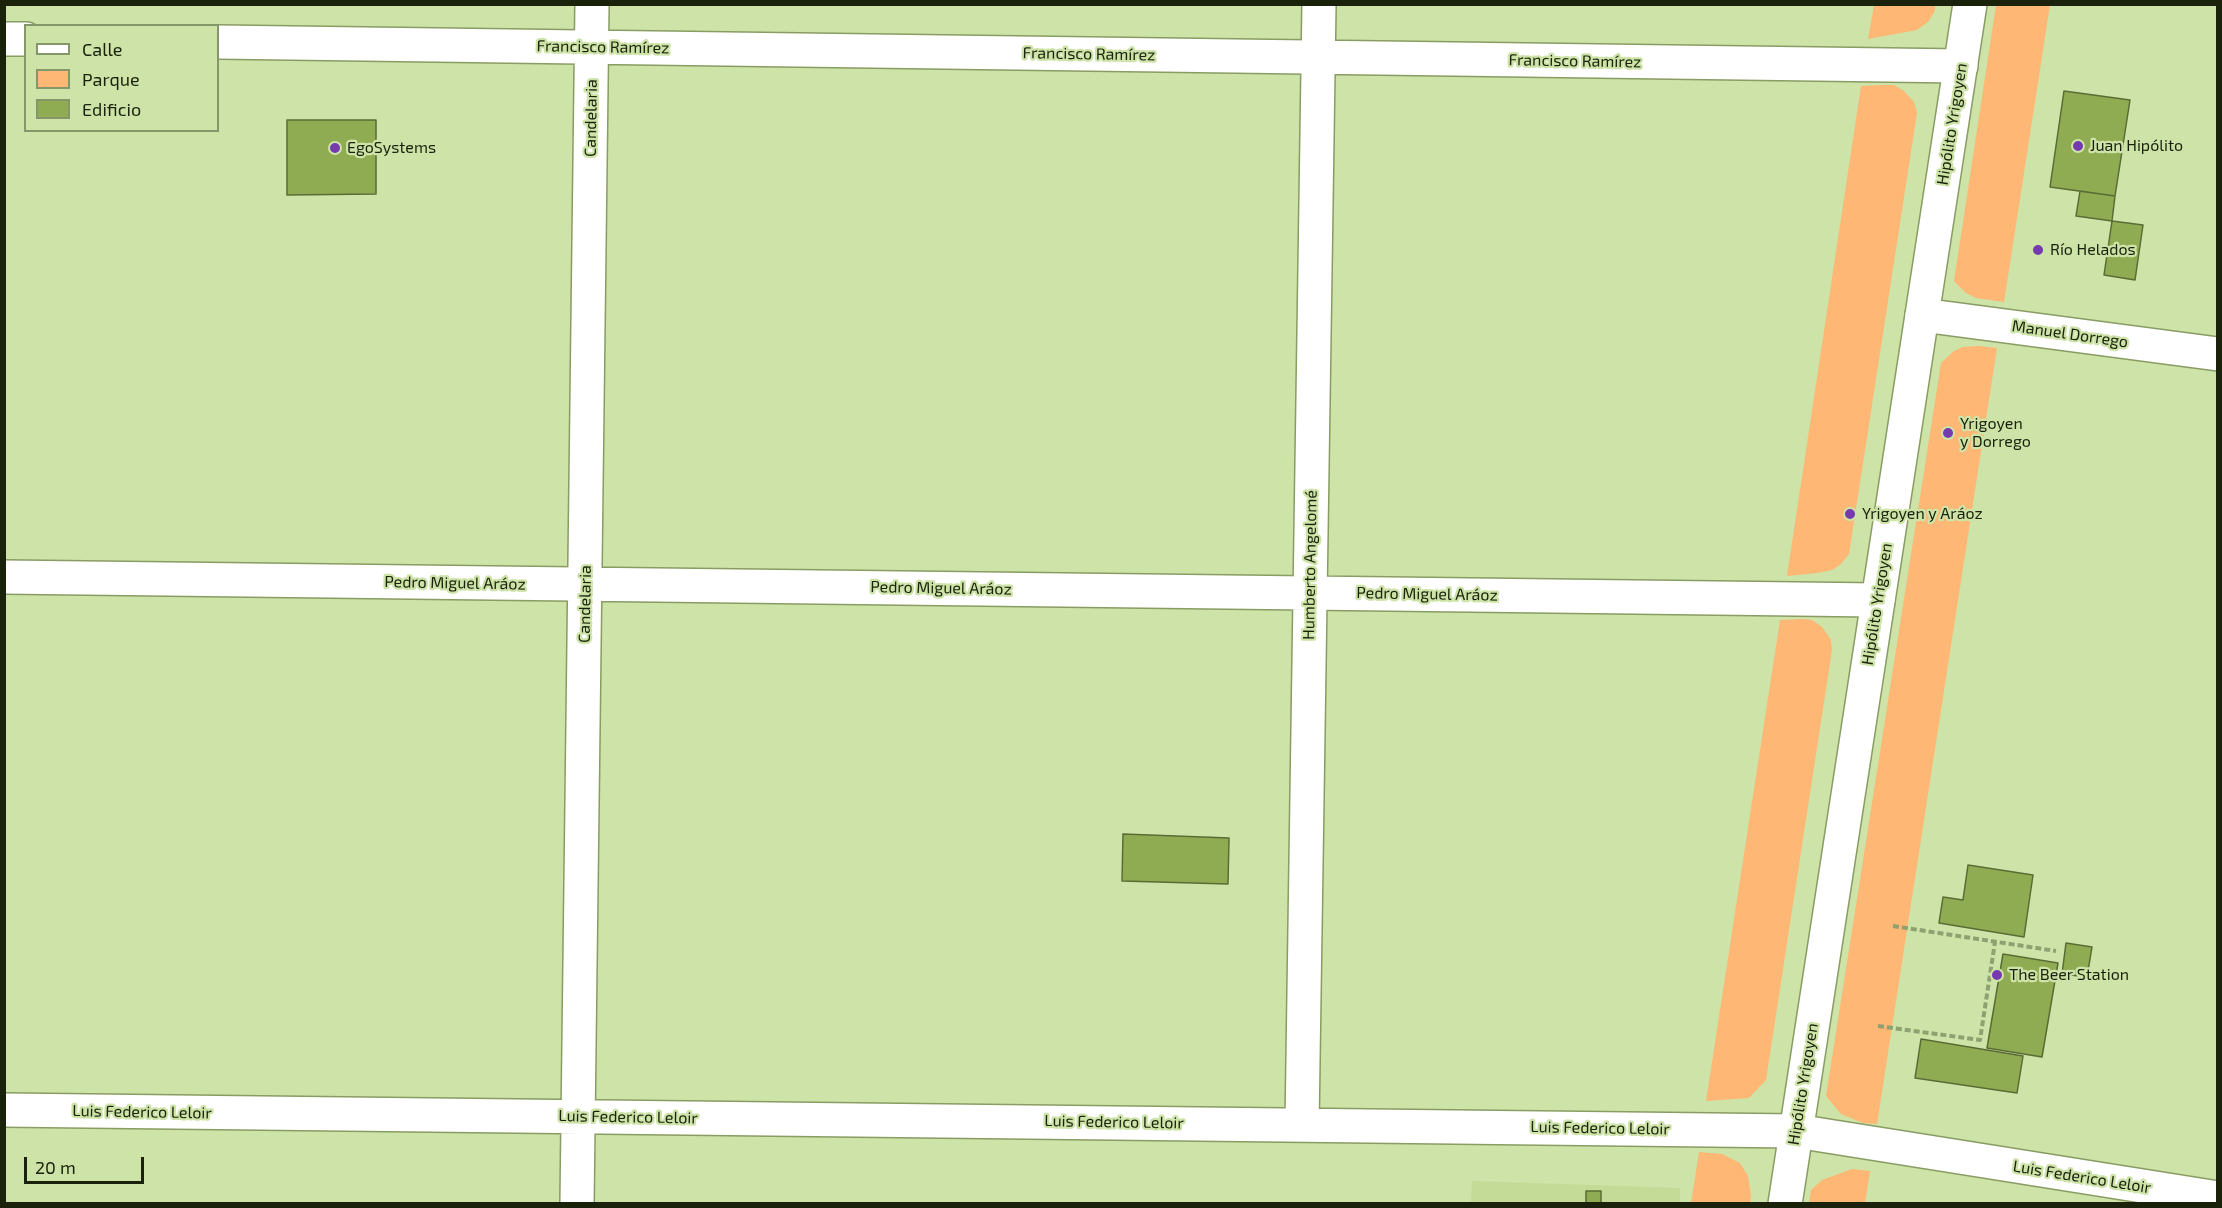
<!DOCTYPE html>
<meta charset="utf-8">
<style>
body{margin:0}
#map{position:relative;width:2222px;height:1208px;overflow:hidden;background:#cde3a7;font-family:"Exo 2",sans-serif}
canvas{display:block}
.frame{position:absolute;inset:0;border:6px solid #1a220b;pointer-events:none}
.legend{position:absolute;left:24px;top:24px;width:195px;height:108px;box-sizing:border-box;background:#cde3a7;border:2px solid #859669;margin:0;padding:8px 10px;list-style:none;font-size:18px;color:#1a220b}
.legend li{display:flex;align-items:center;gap:12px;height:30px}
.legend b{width:30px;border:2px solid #859669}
.scale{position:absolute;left:24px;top:1157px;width:120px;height:27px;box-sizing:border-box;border:3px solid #1a220b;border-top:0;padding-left:8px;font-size:18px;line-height:21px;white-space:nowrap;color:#1a220b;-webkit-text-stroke:4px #cde3a7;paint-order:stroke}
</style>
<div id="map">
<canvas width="2222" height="1208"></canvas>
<div class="frame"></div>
<ul class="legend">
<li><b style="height:8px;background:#fff"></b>Calle</li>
<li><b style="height:16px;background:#feb774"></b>Parque</li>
<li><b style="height:16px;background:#90ac52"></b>Edificio</li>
</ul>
<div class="scale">20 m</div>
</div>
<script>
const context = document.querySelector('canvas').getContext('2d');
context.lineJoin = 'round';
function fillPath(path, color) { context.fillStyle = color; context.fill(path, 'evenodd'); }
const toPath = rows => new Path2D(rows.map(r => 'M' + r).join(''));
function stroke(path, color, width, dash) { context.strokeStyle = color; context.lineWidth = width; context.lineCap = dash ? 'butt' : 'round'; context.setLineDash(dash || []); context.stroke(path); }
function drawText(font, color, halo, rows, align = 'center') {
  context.font = font + ' "Exo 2",sans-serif'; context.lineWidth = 4.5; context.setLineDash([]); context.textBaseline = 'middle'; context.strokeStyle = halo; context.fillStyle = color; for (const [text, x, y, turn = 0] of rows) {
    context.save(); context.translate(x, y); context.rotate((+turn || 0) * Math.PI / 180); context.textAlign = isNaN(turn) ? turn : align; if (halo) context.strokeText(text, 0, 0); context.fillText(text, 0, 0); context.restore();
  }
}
const built = toPath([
 [1472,1181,1680,1188,1680,1203,1471,1204]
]);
const green = toPath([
 [1874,5,1874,4,1935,5,1935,11,1928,22,1917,30,1868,39],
 [1996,5,2050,5,2004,302,1976,298,1966,293,1954,281],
 [1881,85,1894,85,1904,91,1914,102,1917,113,1849,554,1841,564,1832,570,1817,573,1787,576,1861,86],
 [1978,346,1997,348,1877,1124,1863,1123,1841,1114,1826,1096,1941,363,1954,351,1963,347],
 [1804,619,1812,620,1822,627,1831,640,1832,650,1766,1080,1749,1098,1706,1101,1780,620],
 [1699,1152,1722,1154,1740,1163,1748,1176,1751,1196,1750,1203,1691,1203],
 [1852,1169,1870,1171,1865,1203,1809,1203,1811,1190,1822,1180]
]);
const building = toPath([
 [2064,91,2130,100,2115,196,2050,187,2064,91],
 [287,120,376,120,376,194,287,195,287,120],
 [2080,191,2115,196,2112,221,2076,216,2080,191],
 [2112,221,2143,225,2135,280,2104,275,2112,221],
 [1123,834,1229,838,1228,884,1122,881,1123,834],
 [1968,865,2033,875,2024,937,1939,923,1943,897,1963,900,1968,865],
 [2066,943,2092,947,2087,977,2062,974,2066,943],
 [2003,954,2058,963,2042,1057,1987,1048,2003,954],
 [1921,1039,2023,1056,2017,1093,1915,1078,1921,1039],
 [1586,1191,1601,1191,1601,1204,1586,1204,1586,1191]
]);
const path = toPath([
 [1893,926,2056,951],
 [1878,1026,1980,1040,1995,942]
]);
const minor = toPath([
 [4,39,26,39],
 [218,42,1961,66],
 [1922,315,2218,354],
 [4,577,1878,600],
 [4,1110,1796,1131,2218,1198],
 [1302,1125,1319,4],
 [577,1204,592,4]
]);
const major = toPath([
 [1785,1204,1970,4]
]);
const markers = [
 [2078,146,6,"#763aaf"],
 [335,148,6,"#763aaf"],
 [2038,250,6,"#763aaf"],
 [1948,433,6,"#763aaf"],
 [1850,514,6,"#763aaf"],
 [1997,975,6,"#763aaf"]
];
const streetNames = [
 ["Francisco Ramírez",603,47,1],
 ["Francisco Ramírez",1089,54,1],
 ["Francisco Ramírez",1575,61,1],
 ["Candelaria",591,118,-89],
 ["Hipólito Yrigoyen",1952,124,-81],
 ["Manuel Dorrego",2070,334,8],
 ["Humberto Angelomé",1310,565,-89],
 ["Pedro Miguel Aráoz",455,583,1],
 ["Pedro Miguel Aráoz",941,588,1],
 ["Pedro Miguel Aráoz",1427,594,1],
 ["Candelaria",585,604,-89],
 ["Hipólito Yrigoyen",1877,604,-81],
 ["Hipólito Yrigoyen",1803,1084,-81],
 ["Luis Federico Leloir",142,1112,1],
 ["Luis Federico Leloir",628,1117,1],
 ["Luis Federico Leloir",1114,1122,1],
 ["Luis Federico Leloir",1600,1128,1],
 ["Luis Federico Leloir",2082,1177,9]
];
const poiNames = [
 ["Juan Hipólito",2090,146],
 ["EgoSystems",347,148],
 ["Río Helados",2050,250],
 ["Yrigoyen",1960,424],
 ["y Dorrego",1960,442],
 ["Yrigoyen y Aráoz",1862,514],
 ["The Beer Station",2009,975]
];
fillPath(built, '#c3db97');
fillPath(green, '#feb774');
fillPath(building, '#90ac52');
stroke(building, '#5a6c35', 1.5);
stroke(minor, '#899c63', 36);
stroke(major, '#899c63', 36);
stroke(path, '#8fa071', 4, [6, 3]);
stroke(minor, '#fff', 33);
stroke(major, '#fff', 33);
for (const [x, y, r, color] of markers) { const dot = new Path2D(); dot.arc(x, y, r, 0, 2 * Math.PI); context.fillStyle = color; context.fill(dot); stroke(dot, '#cde3a7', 2); }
drawText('16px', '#1a220b', '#cde3a7', streetNames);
drawText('16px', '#1a220b', '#cde3a7', poiNames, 'left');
</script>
